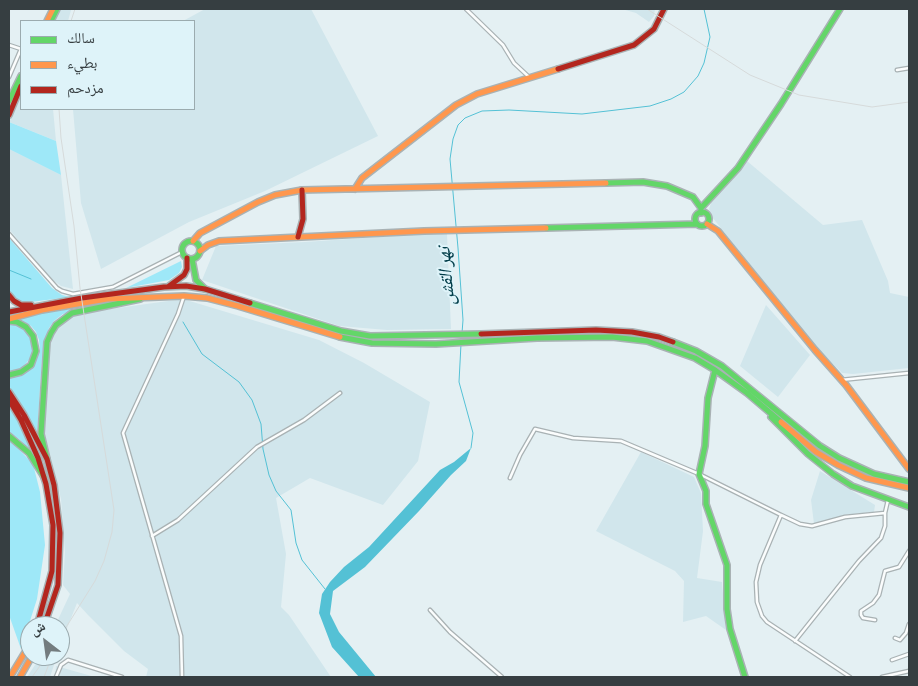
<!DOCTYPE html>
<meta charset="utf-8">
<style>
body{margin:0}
#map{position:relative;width:918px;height:686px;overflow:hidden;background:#e4f0f3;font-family:"Sofia Sans Condensed","Noto Naskh Arabic",sans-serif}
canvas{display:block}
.frame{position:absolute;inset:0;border:10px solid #363e41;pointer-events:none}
.legend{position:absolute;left:20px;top:20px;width:175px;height:90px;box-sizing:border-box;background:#def3f9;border:1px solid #9babaf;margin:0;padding:6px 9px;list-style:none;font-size:15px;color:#363e41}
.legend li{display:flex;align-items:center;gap:10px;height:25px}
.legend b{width:25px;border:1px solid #9babaf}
.north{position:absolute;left:20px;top:616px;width:50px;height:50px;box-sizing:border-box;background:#def3f9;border:1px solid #9babaf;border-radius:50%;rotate:330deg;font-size:14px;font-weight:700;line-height:20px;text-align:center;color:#363e41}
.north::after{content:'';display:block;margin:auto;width:18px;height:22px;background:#737c7f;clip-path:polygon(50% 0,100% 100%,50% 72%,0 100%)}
</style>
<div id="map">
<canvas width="918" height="686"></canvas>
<div class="frame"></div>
<ul class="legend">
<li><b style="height:6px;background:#63d668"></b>سالك</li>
<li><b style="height:6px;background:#ff974d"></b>بطيء</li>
<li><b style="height:6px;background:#b3261e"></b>مزدحم</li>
</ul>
<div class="north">ش</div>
</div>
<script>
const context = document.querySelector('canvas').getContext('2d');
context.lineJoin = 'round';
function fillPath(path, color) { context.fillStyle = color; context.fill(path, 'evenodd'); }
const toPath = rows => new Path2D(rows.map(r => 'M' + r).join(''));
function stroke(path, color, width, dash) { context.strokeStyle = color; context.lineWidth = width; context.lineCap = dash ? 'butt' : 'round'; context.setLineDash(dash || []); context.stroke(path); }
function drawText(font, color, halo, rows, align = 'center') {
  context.font = font + ' "Sofia Sans Condensed","Noto Naskh Arabic",sans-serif'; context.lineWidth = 4; context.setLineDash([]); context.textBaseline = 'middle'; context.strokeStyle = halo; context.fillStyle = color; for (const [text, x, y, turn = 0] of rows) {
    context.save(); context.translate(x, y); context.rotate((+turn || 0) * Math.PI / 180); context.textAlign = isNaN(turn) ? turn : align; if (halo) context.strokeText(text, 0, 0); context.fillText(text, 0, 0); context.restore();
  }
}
const built = toPath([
 [60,9,71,10,68,21,54,21],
 [205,9,311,9,378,136,265,191,189,222,101,269,81,203,73,109,194,109,194,21,183,21],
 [622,9,655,9,654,16,649,22,636,13],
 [21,92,21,109,53,109,56,141,9,122],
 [9,149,61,175,73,289,61,286,50,278,9,229],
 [747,161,823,225,862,220,888,281,890,293,909,297,909,368,853,374,842,373,819,350,712,217,709,209,711,203],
 [422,234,447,234,451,329,387,330,339,326,202,280,216,246,305,242],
 [183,299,319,340,364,363,430,402,418,461,383,505,310,478,276,498,286,554,281,607,289,615,331,677,146,677,148,669,124,651,88,615,77,603,60,646,60,626,55,626,70,594,63,585,65,552,61,499,45,434,41,351,45,331,66,315],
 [766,305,810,355,778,397,740,366],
 [641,452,694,477,701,493,703,531,697,578,722,582,726,630,706,616,683,622,684,581,675,571,596,531],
 [820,471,875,505,874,512,845,515,814,524,811,500],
 [41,656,57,656,50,677,27,677],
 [56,666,95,677,55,677]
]);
const green = toPath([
 [9,122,56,141,61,175,9,149],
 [9,238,52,288,62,295,70,297,31,302,21,302,15,300,9,290],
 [181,261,182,267,179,273,169,280,126,288],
 [109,303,63,314,54,321,49,328,44,341,42,356,37,436,24,410,9,386,9,378,22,373,33,365,40,350,39,340,36,332,31,326,18,318,37,314],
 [9,323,17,324,27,331,33,338,35,346,32,356,24,366,18,371,9,373],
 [9,405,20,422,35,456,20,440,9,432],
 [9,439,33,464,40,492,45,545,37,599,21,649,9,615]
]);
const water = toPath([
 [471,448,466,461,451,475,419,511,365,567,333,591,330,614,339,632,376,677,359,677,332,647,319,613,322,594,330,582,344,567,369,547,440,470,454,462]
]);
const stream = toPath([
 [9,270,31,279],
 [183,322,202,354,239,382,252,400,261,424,263,449,269,475,276,491,291,510,296,543,302,560,325,589],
 [462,333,463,320,458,248,450,159,453,139,458,125,465,118,482,111,509,110,582,114,650,106,671,99,684,92,698,76,704,63,710,37,704,9],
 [461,344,459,382,473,433,471,448]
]);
const street = toPath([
 [466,9,503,45,514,63,529,77],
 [9,45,21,49],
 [897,70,909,68],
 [9,77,21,49],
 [9,234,57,288,62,291,73,294,113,287,182,252],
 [841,380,909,373],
 [510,478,520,455,535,429,573,438,621,441,699,474,781,515,760,565,756,582,757,602,762,616,767,622,850,677],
 [781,515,800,524,812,526,845,517,885,513],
 [152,536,178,520,257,447,304,420,340,393],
 [430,610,450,632,502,677],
 [875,620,863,618,861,615,861,611,873,603,879,595,885,571,899,567,909,551],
 [895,638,900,640,906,633,909,624],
 [795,641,859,561,881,538,885,526,885,513,888,500],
 [892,660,909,654],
 [56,677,61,665,68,660,122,677],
 [182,677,181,636,123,433,178,314,184,296],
 [882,677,909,671]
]);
const fast = toPath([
 [51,21,57,9],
 [9,101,21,76],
 [606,183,643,182,667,186,693,197,701,208,701,213],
 [701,208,738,168,781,104,840,9],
 '695 219a7 7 0 1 1 14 0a7 7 0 1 1-14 0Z',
 [546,228,697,224],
 '182 250a9 9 0 1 1 18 0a9 9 0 1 1-18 0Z',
 [192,259,196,280,205,289],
 [250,303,341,331,370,336,481,334],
 [9,321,17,322,26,327,33,336,36,351,31,365,21,372,9,375],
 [340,337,372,343,436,344,537,338,612,337,647,341,695,358,715,370,747,393,781,422],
 [673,342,696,351,722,366,820,446,839,458,874,474,909,482],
 [715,370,708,398,705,446,699,474,706,491,706,504,727,565,727,609,730,629,745,677],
 [771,417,808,454,833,474,852,486,909,507],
 [9,436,29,453,44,477],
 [47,459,41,434,47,342,51,333,56,325,72,313,140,299]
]);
const slow = toPath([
 [47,21,53,9],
 [355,189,362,178,456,105,477,94,558,69],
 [707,224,718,231,815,350,846,385,909,469],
 [193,241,200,233,258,202,275,195,302,190,606,183],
 [200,251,208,245,219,241,424,231,546,228],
 [9,319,42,310,107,299,184,296,207,298,238,306,340,337],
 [781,422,816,452,838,465,866,478,909,488],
 [10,677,30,644],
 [20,677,32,656]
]);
const jam = toPath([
 [558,69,634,45,654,29,664,9],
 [9,115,21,86],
 [298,237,303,219,302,190],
 [169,286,184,275,187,269,187,258],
 [9,295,14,301,21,305,31,305],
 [9,312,82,298,164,287,186,286,205,289,250,303],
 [481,334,596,330,632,332,659,337,673,342],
 [9,392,24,415,47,459,54,485,60,533,58,585,44,626],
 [9,400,21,420,38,458,46,484,53,525,52,571,37,626]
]);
const rail = toPath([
 [647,9,750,75,799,95,872,107,909,102],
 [71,21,75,9],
 [59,109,61,138,74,226,80,288,114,510,112,532,104,561,95,581,60,637],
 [32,677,47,656],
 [44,677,52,656]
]);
const waterNames = [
 ["نهر القش",447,276,-95]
];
fillPath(built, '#d1e6ec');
fillPath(green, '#9ee8f8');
fillPath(water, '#54c1d5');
stroke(stream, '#54c1d5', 1);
stroke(street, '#a9b2b4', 5);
stroke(fast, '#a9b2b4', 8);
stroke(slow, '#a9b2b4', 8);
stroke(jam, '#a9b2b4', 8);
stroke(street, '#fbfdfd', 2.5);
stroke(fast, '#63d668', 5);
stroke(slow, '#ff974d', 5);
stroke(jam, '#b3261e', 5);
stroke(rail, '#d6dada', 1);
drawText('italic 19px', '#003c48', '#def3f9', waterNames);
</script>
